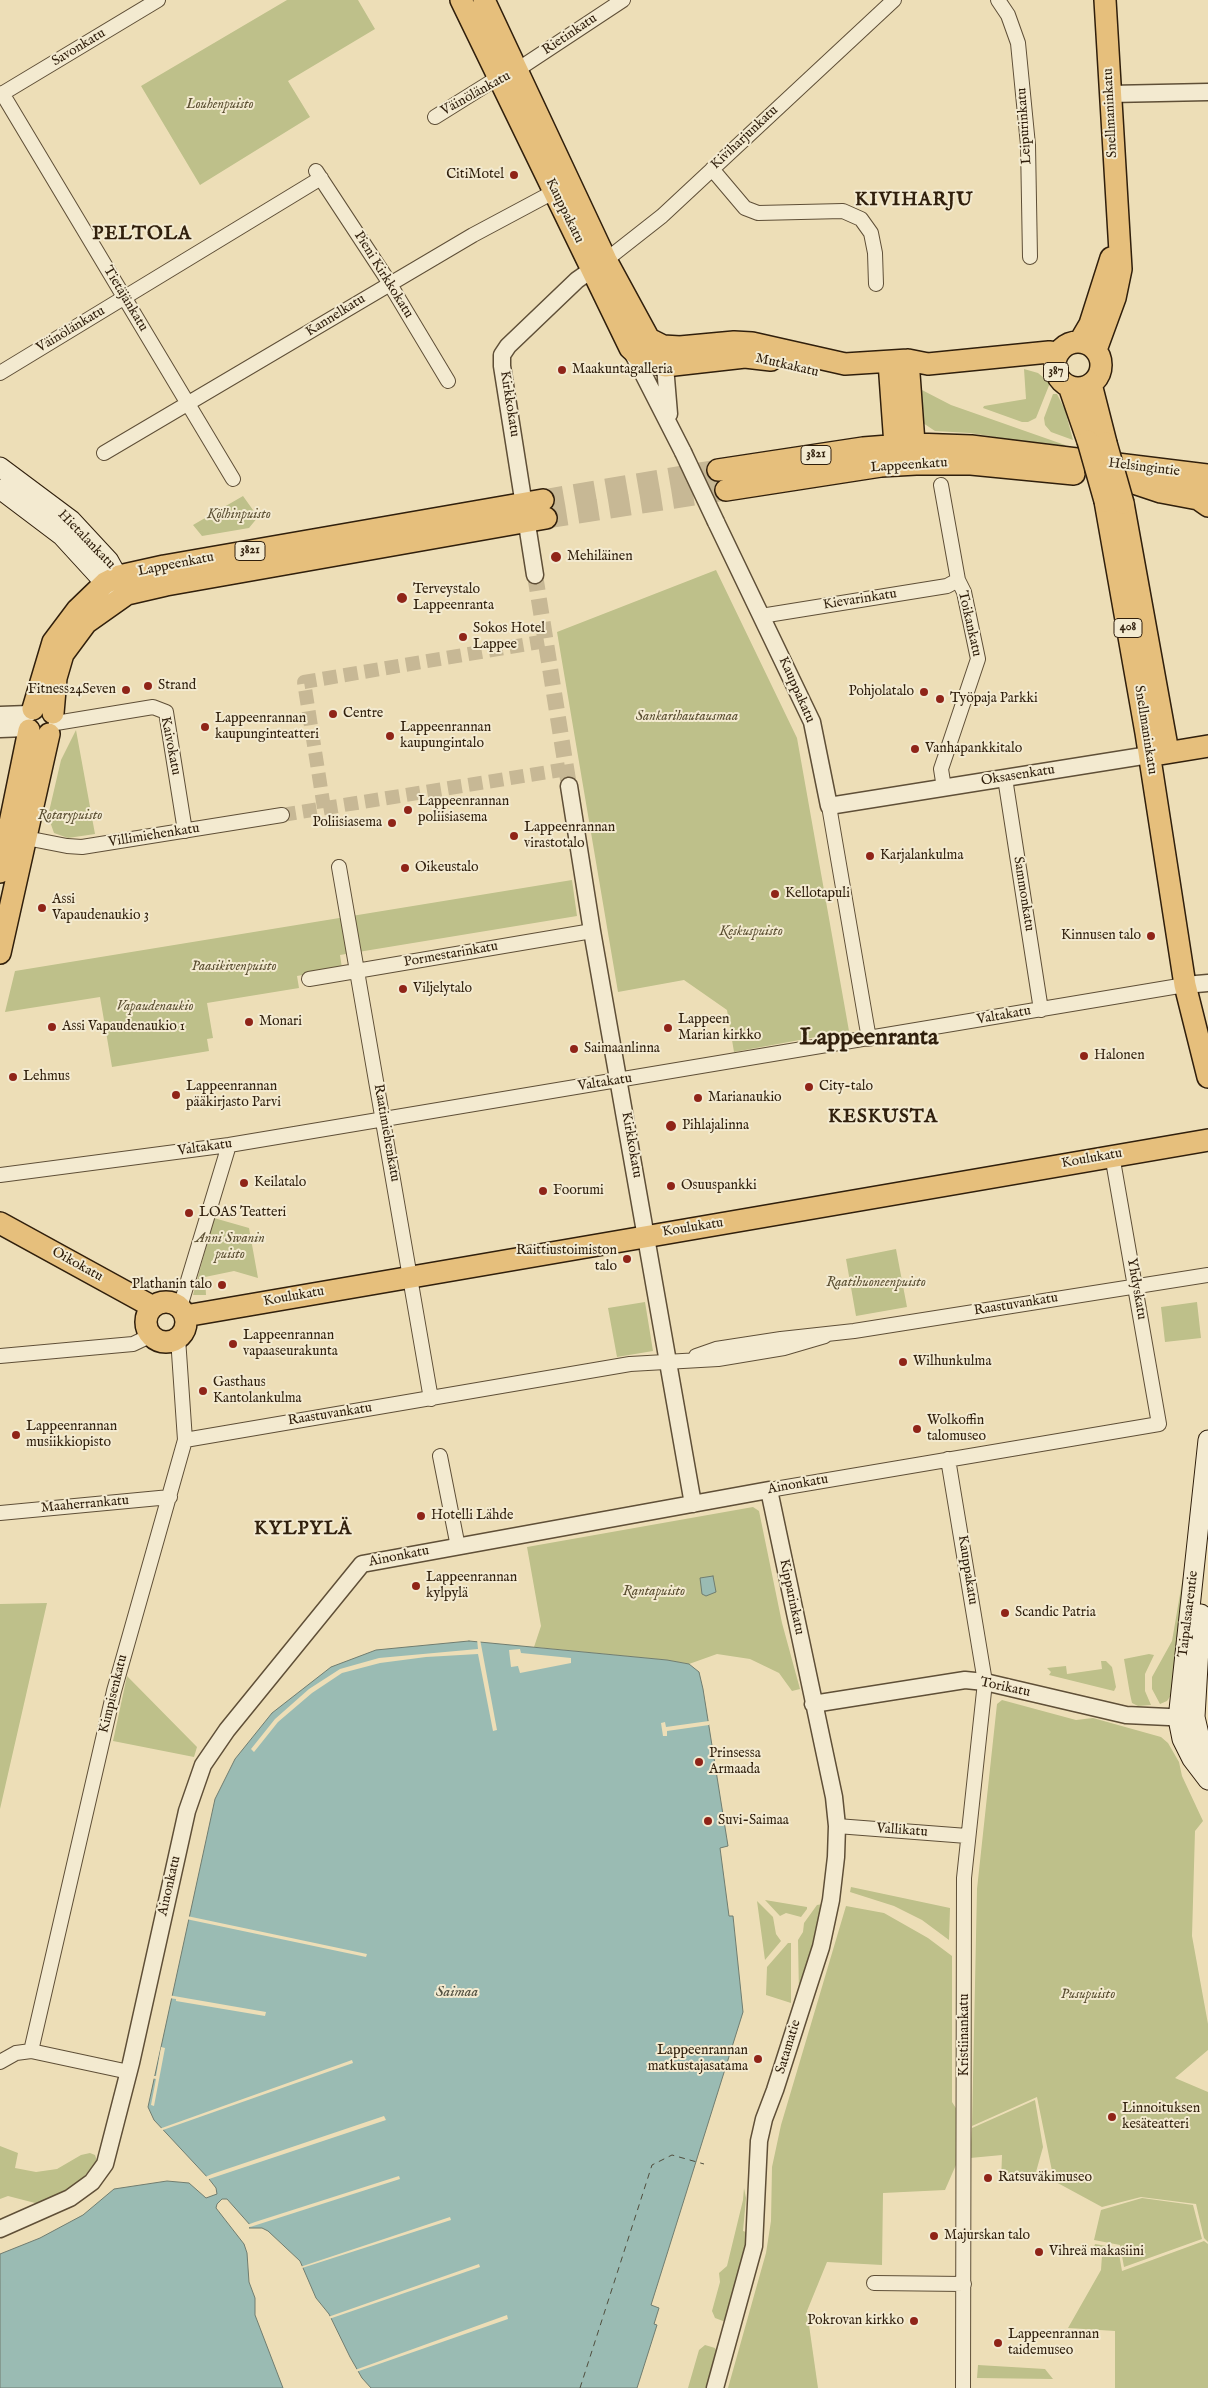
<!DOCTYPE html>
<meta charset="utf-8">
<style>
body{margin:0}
canvas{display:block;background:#eddeb7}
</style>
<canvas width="1208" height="2388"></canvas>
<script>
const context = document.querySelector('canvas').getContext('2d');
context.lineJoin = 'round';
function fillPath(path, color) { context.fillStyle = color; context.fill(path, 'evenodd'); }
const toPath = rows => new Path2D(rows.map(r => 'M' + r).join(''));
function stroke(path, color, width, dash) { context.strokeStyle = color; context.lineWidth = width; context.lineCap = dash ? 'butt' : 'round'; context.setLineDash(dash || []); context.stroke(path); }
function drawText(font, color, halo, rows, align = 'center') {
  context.font = font + ' "IM FELL English",serif'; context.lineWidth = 4; context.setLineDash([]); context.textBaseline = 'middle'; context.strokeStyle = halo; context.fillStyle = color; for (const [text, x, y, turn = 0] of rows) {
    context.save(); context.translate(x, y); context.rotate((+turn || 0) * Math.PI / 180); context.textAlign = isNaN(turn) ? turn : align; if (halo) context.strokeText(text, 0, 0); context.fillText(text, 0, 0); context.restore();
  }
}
const green = toPath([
 [287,0,358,0,375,29,288,81,310,117,200,185,141,86],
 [1024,369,1038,373,1050,383,1036,418,1028,422,1022,422,983,408,984,406,1026,399],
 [920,389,951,405,1065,445,1066,448,970,433,935,431,923,423,918,396],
 [1053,394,1057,394,1065,410,1073,440,1051,432,1045,425,1044,418],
 [243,496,258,517,249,528,202,536,193,525],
 [716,570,797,738,849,1031,734,1052,727,1010,684,980,618,992,557,632],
 [76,730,95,834,68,838,54,833,48,816,61,760],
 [572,880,577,916,340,955,342,968,297,976,299,988,207,1003,213,1038,207,1039,209,1051,112,1067,100,997,5,1012,15,971],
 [214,1218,249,1228,258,1278,234,1271,205,1277,206,1295,193,1295],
 [896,1249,907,1307,856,1316,846,1259],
 [645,1302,653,1351,617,1357,608,1308],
 [1197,1302,1201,1338,1165,1342,1161,1307],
 [753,1507,759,1511,782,1623,800,1689,792,1691,779,1673,750,1659,717,1654,689,1664,667,1660,534,1647,541,1626,527,1547],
 [1185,1565,1191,1572,1175,1689,1167,1701,1160,1704,1152,1689,1152,1677,1172,1641],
 [47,1603,0,1809,0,1604],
 [1149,1654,1154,1655,1145,1674,1145,1691,1151,1705,1138,1706,1132,1703,1130,1694,1124,1659],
 [1101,1661,1106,1661,1112,1667,1116,1687,1114,1691,1049,1675,1051,1672,1047,1668,1066,1666,1067,1674,1102,1669],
 [127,1676,197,1747,194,1757,113,1741],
 [1002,1700,1076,1720,1093,1718,1161,1737,1168,1743,1179,1762,1182,1776,1203,1821,1195,1831,1192,1936,1208,2024,1208,2050,1175,2078,1208,2092,1208,2242,1204,2238,1196,2204,1141,2197,1102,2207,1054,2181,1037,2097,972,2126,977,1889,997,1704],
 [851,1887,950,1908,949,1940,922,1920,894,1906,850,1892],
 [765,1900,807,1907,807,1909,801,1917,786,1913,780,1916],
 [757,1901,773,1917,776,1934,781,1941,765,1960],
 [823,1904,817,1932,799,1995,798,1940,803,1932,804,1923,817,1905],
 [846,1906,884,1913,928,1938,952,1956,952,2102,961,2116,959,2158,945,2190,883,2193,882,2265,827,2262,807,2311,818,2388,728,2388,766,2253,771,2221,772,2167,781,2125],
 [788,1943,791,1943,791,2003,766,1995,767,1967],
 [1035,2100,1043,2147,1036,2172,1017,2181,1001,2182,1002,2155,970,2158,972,2128],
 [0,2146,18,2153,15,2168,36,2172,57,2169,81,2155,90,2153,95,2155,97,2161,77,2185,39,2204,8,2196,0,2199],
 [744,2188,746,2198,743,2231,746,2232,747,2248,727,2320,723,2321,715,2318,712,2311,720,2282,719,2273,727,2266,743,2200],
 [1142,2198,1193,2205,1202,2239,1124,2267,1120,2245,1094,2240,1101,2210],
 [1204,2241,1208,2244,1208,2388,1115,2388,1115,2331,1068,2328,1101,2270,1102,2255,1092,2253,1095,2244,1118,2248,1122,2271],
 [705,2345,715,2348,717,2352,708,2388,688,2388,699,2350],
 [978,2365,1045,2369,1053,2379,977,2378]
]);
const water = toPath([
 [713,1576,716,1592,706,1596,702,1594,700,1578,713,1576],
 [469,1641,667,1660,689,1664,699,1672,703,1689,728,1846,720,1848,729,1916,733,1916,743,2012,651,2305,659,2308,654,2324,657,2325,637,2388,371,2388,362,2378,350,2357,329,2314,316,2298,300,2261,268,2231,262,2228,249,2228,251,2226,227,2199,222,2199,217,2204,216,2208,244,2244,247,2253,249,2282,255,2298,255,2315,283,2388,0,2388,0,2254,40,2238,83,2215,114,2189,167,2181,189,2183,206,2198,217,2194,216,2188,209,2179,154,2120,148,2107,215,1799,235,1759,272,1713,331,1667,376,1650,469,1641]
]);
const pier = toPath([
 [477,1639,480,1639,497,1730,493,1731,478,1654,426,1657,380,1663,342,1673,312,1693,278,1722,254,1752,251,1749,275,1719,309,1689,340,1669,379,1658,478,1649],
 [520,1649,521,1653,571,1658,571,1663,520,1673,518,1666,511,1667,509,1650],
 [709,1721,709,1725,667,1731,667,1736,663,1736,661,1723,665,1722,666,1727],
 [187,1916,367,1954,366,1957,186,1919],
 [168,1995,266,2012,265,2016,176,2001,176,1999,168,1998],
 [161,2047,165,2048,154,2106,151,2105,156,2079,151,2078,151,2076,156,2076],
 [352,2060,353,2063,160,2131,159,2129],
 [384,2116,386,2120,206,2180,205,2177,212,2174],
 [399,2176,400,2179,247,2228,247,2225,255,2222],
 [450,2217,451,2220,302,2268,300,2267],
 [479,2264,480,2267,329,2319,328,2317],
 [507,2315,508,2319,356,2372,355,2370]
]);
const ferry = toPath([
 [580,2388,652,2165,672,2155,704,2164]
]);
const minorTunnel = toPath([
 [324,808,304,682,546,641],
 [282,815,567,769]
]);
const tertiaryTunnel = toPath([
 [535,575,569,786]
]);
const primaryTunnel = toPath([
 [543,500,718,470],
 [546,518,726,490]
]);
const minor = toPath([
 [998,0,1008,15,1018,43,1028,145,1030,257],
 [2,93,233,479],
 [0,95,158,0],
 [435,117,491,82,517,70,623,0],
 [712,169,745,208,758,213,843,211,861,219,871,233,875,253,876,284],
 [316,171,385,276,448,381],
 [606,260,662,216,894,0],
 [0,373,321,178],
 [104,453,473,235,561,188],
 [941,485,958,580,964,592,978,659,941,769,944,788],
 [761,616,947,586,958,580],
 [56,723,153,707,166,712,185,831],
 [1005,778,1041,1010],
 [829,806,869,1039],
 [26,838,67,846,82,847,282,815],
 [339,867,431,1399],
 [309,979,592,931],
 [0,1175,229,1145,1185,985],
 [180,1307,229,1145],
 [0,1356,133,1344,152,1335],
 [696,1356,716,1349,781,1339,854,1331,1208,1275],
 [185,1440,630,1364,718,1359,784,1348,825,1336],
 [440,1456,458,1547],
 [948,1459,985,1682,964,1878,963,2388],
 [769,1490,1159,1424,1112,1155],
 [0,1513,170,1497],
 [837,1826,967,1836],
 [31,2051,114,1691,185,1440,178,1338],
 [0,2062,16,2053,31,2051,129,2072],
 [874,2283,964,2284]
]);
const tertiary = toPath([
 [1110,94,1208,92],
 [632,352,683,452],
 [661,355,665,366,669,414],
 [716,522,812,722,829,806,1149,755],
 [535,575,502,366,502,355,508,346,577,280,600,264],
 [0,715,28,714],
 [0,729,27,728],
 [569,786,592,931,693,1504],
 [1185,985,1208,983],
 [813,1704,965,1680,985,1682,1126,1715,1190,1718],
 [0,2229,70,2198,92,2182,105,2164,131,2063,187,1811,203,1765,227,1730,362,1564,769,1490,834,1797,837,1826,836,1857,831,1900,821,1947,775,2090,764,2119,759,2141,754,2246,715,2388]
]);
const secondary = toPath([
 [0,467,71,520,109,561,125,590],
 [0,489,62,536,105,583,119,590],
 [1208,1440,1178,1719,1182,1739,1192,1759,1208,1780],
 [1201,1614,1195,1717,1201,1743,1208,1755]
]);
const primary = toPath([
 [461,0,630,348,642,359,665,366,745,357,771,360],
 [484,0,606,260,649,339,663,346,680,347,734,342,752,343,845,364,908,360,928,364,1049,352,1057,353],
 [1080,341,1090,324,1111,258],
 '1055 365a23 23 0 1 1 46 0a23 23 0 1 1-46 0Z',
 [1096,350,1115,298,1121,269,1105,0],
 [908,360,915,457],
 [889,362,896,459],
 [1091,384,1106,443],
 [1069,386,1088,441],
 [718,470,863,448,914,444,971,446,1208,475],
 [1125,480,1161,492,1198,499,1208,506],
 [1166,485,1208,490],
 [726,490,881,466,916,464,971,464,1074,474],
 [1105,501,1146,733,1185,985,1208,1077],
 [1123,503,1168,752],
 [33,709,53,642,77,610,105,583,119,576,164,566,543,500],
 [53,713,56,678,63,654,86,623,127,594,166,585,546,518],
 [1154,755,1208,746],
 [0,872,29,730],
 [0,953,49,734],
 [0,1223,153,1307],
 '146 1322a20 20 0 1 1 40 0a20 20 0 1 1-40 0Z',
 [185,1316,1208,1140]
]);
const tertiaryBridge = toPath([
 [683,452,716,522]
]);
const primaryBridge = toPath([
 [1088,441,1105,501],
 [1106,443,1123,503]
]);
const markers = [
 [514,175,5,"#8f2418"],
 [562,370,5,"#8f2418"],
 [556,557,6,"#8f2418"],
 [402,598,6,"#8f2418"],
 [463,637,5,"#8f2418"],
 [148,686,5,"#8f2418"],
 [126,690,5,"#8f2418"],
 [924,692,5,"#8f2418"],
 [940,699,5,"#8f2418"],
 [333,714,5,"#8f2418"],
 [205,727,5,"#8f2418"],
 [390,736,5,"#8f2418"],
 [915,749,5,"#8f2418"],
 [408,810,5,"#8f2418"],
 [392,823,5,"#8f2418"],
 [514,836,5,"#8f2418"],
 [870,856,5,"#8f2418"],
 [405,868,5,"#8f2418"],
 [775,894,5,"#8f2418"],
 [42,908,5,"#8f2418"],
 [1151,936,5,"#8f2418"],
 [403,989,5,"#8f2418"],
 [249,1022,5,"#8f2418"],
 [52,1027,5,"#8f2418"],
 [668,1028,5,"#8f2418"],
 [574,1049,5,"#8f2418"],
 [1084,1056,5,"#8f2418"],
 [13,1077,5,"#8f2418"],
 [809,1087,5,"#8f2418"],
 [176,1095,5,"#8f2418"],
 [698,1098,5,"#8f2418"],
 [671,1126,6,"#8f2418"],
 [244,1183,5,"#8f2418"],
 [671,1186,5,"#8f2418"],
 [543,1191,5,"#8f2418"],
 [189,1213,5,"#8f2418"],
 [627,1259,5,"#8f2418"],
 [222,1285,5,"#8f2418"],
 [233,1344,5,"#8f2418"],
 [903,1362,5,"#8f2418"],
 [203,1391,5,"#8f2418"],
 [917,1429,5,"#8f2418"],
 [16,1435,5,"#8f2418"],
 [421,1516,5,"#8f2418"],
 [416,1586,5,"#8f2418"],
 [1005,1613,5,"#8f2418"],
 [699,1762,5,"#8f2418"],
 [708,1821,5,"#8f2418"],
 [758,2059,5,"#8f2418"],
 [1112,2117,5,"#8f2418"],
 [988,2178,5,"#8f2418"],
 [934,2236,5,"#8f2418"],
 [1039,2252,5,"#8f2418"],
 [914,2321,5,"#8f2418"],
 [998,2343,5,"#8f2418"]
];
const shields = [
 [1056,372,25],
 [816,455,30],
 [250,551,30],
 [1128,628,28]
];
const shieldNames = [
 ["387",1056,372],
 ["3821",816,455],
 ["3821",250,551],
 ["408",1128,628]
];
const streetNames = [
 ["Rietinkatu",570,35,-34],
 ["Savonkatu",79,48,-31],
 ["Väinölänkatu",476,94,-29],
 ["Snellmaninkatu",1111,113,-93],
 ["Leipurinkatu",1025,126,-94],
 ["Kiviharjunkatu",745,138,-43],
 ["Kauppakatu",564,211,64],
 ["Pieni Kirkkokatu",383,275,58],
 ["Tietäjänkatu",125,299,59],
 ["Kannelkatu",336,316,-32],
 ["Väinölänkatu",71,330,-31],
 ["Mutkakatu",787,366,13],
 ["Kirkkokatu",509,404,81],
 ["Lappeenkatu",909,466,-4],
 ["Helsingintie",1144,468,7],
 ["Hietalankatu",86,540,46],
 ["Lappeenkatu",176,565,-11],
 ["Kievarinkatu",860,600,-9],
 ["Toikankatu",969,624,77],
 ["Kauppakatu",796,690,66],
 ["Snellmaninkatu",1145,730,81],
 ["Kaivokatu",170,746,79],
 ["Oksasenkatu",1018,776,-9],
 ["Villimiehenkatu",154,836,-9],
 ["Sammonkatu",1023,894,81],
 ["Pormestarinkatu",451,955,-10],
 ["Valtakatu",1004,1016,-10],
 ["Valtakatu",605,1083,-9],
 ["Raatimiehenkatu",386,1133,80],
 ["Kirkkokatu",631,1145,80],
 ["Valtakatu",205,1148,-8],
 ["Koulukatu",1092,1159,-10],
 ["Koulukatu",693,1228,-9],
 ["Oikokatu",77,1265,29],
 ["Yhdyskatu",1136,1289,80],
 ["Koulukatu",294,1297,-10],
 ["Raastuvankatu",1016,1305,-9],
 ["Raastuvankatu",330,1415,-9],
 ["Ainonkatu",798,1485,-10],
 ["Maaherrankatu",85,1505,-5],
 ["Ainonkatu",399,1557,-11],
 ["Kauppakatu",967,1570,81],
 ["Kipparinkatu",791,1597,78],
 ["Taipalsaarentie",1189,1614,-83],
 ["Torikatu",1005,1688,12],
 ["Kimpisenkatu",114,1694,-76],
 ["Vallikatu",902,1831,4],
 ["Ainonkatu",170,1886,-77],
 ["Kristiinankatu",965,2035,-90],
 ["Satamatie",789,2047,-73]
];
const parkNames = [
 ["Louhenpuisto",220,105],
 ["Kölhinpuisto",239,515],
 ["Sankarihautausmaa",687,717],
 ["Rotarypuisto",70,816],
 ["Keskuspuisto",751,932],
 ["Paasikivenpuisto",234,967],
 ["Vapaudenaukio",155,1007],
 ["Anni Swanin",230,1239],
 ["puisto",230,1255],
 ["Raatihuoneenpuisto",876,1283],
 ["Rantapuisto",654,1592],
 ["Pusupuisto",1088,1995]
];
const poiNames = [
 ["CitiMotel",504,175,"right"],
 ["Maakuntagalleria",572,370],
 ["Mehiläinen",567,557],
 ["Terveystalo",413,590],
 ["Lappeenranta",413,606],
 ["Sokos Hotel",473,629],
 ["Lappee",473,645],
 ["Strand",158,686],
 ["Fitness24Seven",116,690,"right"],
 ["Pohjolatalo",914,692,"right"],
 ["Työpaja Parkki",950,699],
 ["Centre",343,714],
 ["Lappeenrannan",215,719],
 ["kaupunginteatteri",215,735],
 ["Lappeenrannan",400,728],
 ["kaupungintalo",400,744],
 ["Vanhapankkitalo",925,749],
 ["Lappeenrannan",418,802],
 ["poliisiasema",418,818],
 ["Poliisiasema",382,823,"right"],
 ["Lappeenrannan",524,828],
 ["virastotalo",524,844],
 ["Karjalankulma",880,856],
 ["Oikeustalo",415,868],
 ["Kellotapuli",785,894],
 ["Assi",52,900],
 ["Vapaudenaukio 3",52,916],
 ["Kinnusen talo",1141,936,"right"],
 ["Viljelytalo",413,989],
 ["Lappeen",678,1020],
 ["Marian kirkko",678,1036],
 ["Monari",259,1022],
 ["Assi Vapaudenaukio 1",62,1027],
 ["Saimaanlinna",584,1049],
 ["Halonen",1094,1056],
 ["Lehmus",23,1077],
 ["Lappeenrannan",186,1087],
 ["pääkirjasto Parvi",186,1103],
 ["City-talo",819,1087],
 ["Marianaukio",708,1098],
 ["Pihlajalinna",682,1126],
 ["Keilatalo",254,1183],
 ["Osuuspankki",681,1186],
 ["Foorumi",553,1191],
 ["LOAS Teatteri",199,1213],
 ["Raittiustoimiston",617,1251,"right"],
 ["talo",617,1267,"right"],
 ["Plathanin talo",212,1285,"right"],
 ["Lappeenrannan",243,1336],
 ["vapaaseurakunta",243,1352],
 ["Wilhunkulma",913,1362],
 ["Gasthaus",213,1383],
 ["Kantolankulma",213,1399],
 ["Wolkoffin",927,1421],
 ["talomuseo",927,1437],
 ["Lappeenrannan",26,1427],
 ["musiikkiopisto",26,1443],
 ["Hotelli Lähde",431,1516],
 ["Lappeenrannan",426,1578],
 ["kylpylä",426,1594],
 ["Scandic Patria",1015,1613],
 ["Prinsessa",709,1754],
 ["Armaada",709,1770],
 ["Suvi-Saimaa",718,1821],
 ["Lappeenrannan",748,2051,"right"],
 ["matkustajasatama",748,2067,"right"],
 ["Linnoituksen",1122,2109],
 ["kesäteatteri",1122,2125],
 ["Ratsuväkimuseo",998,2178],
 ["Majurskan talo",944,2236],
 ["Vihreä makasiini",1049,2252],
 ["Pokrovan kirkko",904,2321,"right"],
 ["Lappeenrannan",1008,2335],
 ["taidemuseo",1008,2351]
];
const waterNames = [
 ["Saimaa",457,1993]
];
const districtNames = [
 ["KIVIHARJU",914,201],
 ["PELTOLA",142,235],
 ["KESKUSTA",883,1118],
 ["KYLPYLÄ",303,1530]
];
const townNames = [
 ["Lappeenranta",869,1039]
];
fillPath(green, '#bec08a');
fillPath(water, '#9abbb3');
stroke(water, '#707d70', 1);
fillPath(pier, '#eddeb7');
stroke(ferry, '#504e3e', 1, [6, 5]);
stroke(minorTunnel, '#c7b895', 14, [14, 7]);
stroke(tertiaryTunnel, '#c7b895', 16, [16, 8]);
stroke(primaryTunnel, '#c7b895', 21, [21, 11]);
stroke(minor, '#5f4f37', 16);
stroke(tertiary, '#5f4f37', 19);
stroke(secondary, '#301f0c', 21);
stroke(primary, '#301f0c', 24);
stroke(minor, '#f3ead0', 14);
stroke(tertiary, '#f3ead0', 16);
stroke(secondary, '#f3ead0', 19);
stroke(primary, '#e6bf7c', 21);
stroke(tertiaryBridge, '#5f4f37', 19, []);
stroke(primaryBridge, '#301f0c', 24, []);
stroke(tertiaryBridge, '#f3ead0', 16);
stroke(primaryBridge, '#e6bf7c', 21);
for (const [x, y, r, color] of markers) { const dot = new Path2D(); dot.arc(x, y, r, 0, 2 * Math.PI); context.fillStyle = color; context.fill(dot); stroke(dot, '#f3ead0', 2); }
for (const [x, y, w] of shields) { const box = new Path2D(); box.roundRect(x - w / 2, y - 9.5, w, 19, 4); context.fillStyle = '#f3ead0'; context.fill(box); stroke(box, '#301f0c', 1); }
drawText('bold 12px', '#301f0c', null, shieldNames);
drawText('14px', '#301f0c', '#f3ead0', streetNames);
drawText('italic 14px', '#5b4f32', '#f3ead0', parkNames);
drawText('14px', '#301f0c', '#f3ead0', poiNames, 'left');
drawText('italic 15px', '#504e3e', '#f3ead0', waterNames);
context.letterSpacing = '1px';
drawText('bold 19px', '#301f0c', '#f3ead0', districtNames);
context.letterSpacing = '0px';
drawText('bold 24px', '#301f0c', '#f3ead0', townNames);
</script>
